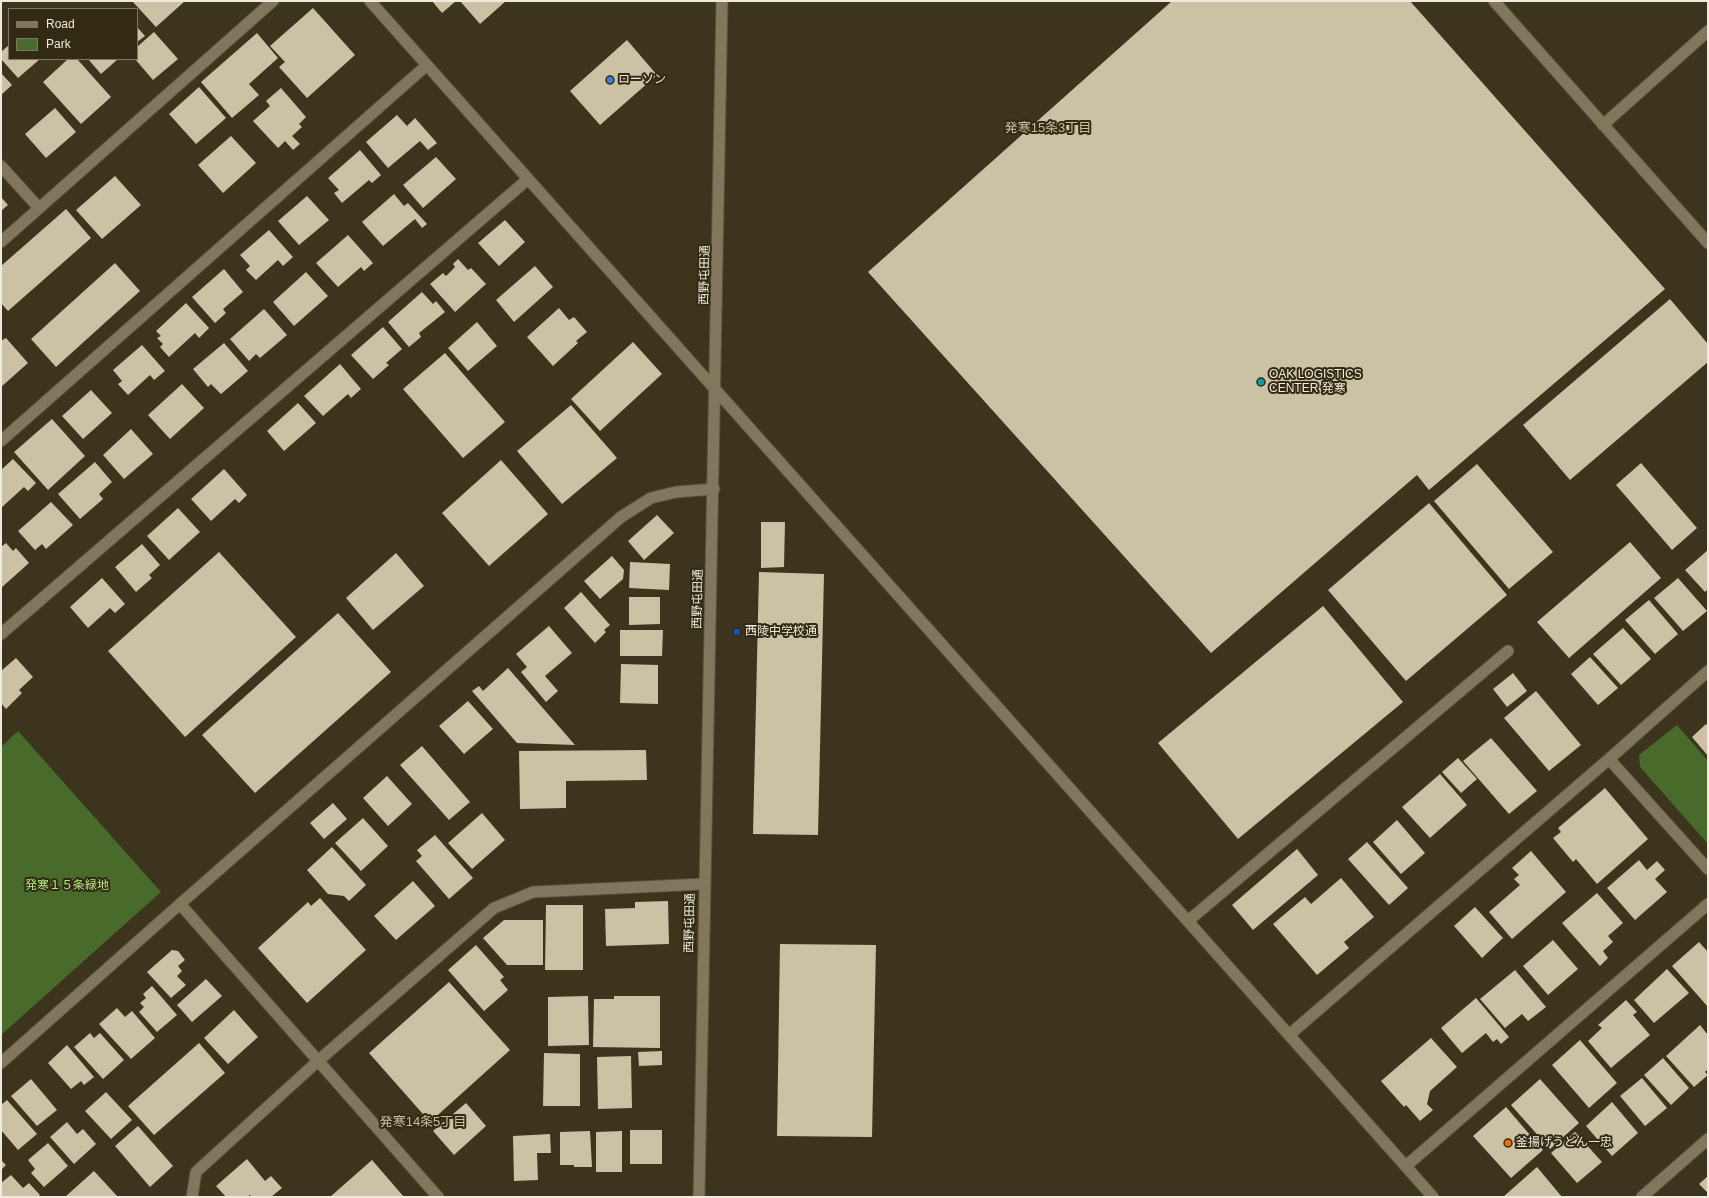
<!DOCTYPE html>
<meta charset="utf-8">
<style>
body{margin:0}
#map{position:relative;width:1709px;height:1198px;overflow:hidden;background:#3c341c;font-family:Helvetica,sans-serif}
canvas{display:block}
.frame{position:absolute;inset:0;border:2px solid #efebdc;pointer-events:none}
.legend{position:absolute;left:8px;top:8px;width:130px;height:52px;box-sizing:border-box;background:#322a12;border:1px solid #7e7763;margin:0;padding:5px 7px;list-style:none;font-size:12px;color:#efebdc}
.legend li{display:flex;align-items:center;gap:8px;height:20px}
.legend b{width:20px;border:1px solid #7e7763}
</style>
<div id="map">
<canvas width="1709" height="1198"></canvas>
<div class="frame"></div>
<ul class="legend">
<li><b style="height:5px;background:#80775d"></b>Road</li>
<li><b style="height:11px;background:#486a2a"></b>Park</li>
</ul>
</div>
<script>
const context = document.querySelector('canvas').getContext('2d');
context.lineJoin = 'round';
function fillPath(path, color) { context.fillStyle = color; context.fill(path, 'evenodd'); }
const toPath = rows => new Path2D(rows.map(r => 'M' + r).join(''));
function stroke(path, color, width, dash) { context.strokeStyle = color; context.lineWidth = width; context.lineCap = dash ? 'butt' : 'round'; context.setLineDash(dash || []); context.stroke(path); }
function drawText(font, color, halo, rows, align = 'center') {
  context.font = font + ' Helvetica,"Noto Sans JP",sans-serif'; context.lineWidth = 4; context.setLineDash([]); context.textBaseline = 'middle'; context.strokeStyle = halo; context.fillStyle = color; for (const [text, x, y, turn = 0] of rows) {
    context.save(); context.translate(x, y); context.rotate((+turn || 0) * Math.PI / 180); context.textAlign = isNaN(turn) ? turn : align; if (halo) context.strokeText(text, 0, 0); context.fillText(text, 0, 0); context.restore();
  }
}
const green = toPath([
 [1677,725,1708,761,1708,844,1640,767,1639,755],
 [18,731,161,892,1,1035,1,747]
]);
const building = toPath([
 [132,1,185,1,156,27],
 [432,1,456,1,442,13],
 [460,1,506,1,480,24],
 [1172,1,1410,1,1665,289,1429,490,1417,475,1211,653,868,272],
 [313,8,355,55,307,98,279,67,285,62,270,46],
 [137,27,145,36,137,42],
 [154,32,178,59,153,80,135,59,137,59,137,47],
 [257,33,278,58,249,84,259,95,232,118,201,82],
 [627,40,657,75,600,125,570,91],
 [9,45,9,59,40,59,18,78,1,59,1,52],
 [68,59,77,59,111,97,81,124,43,82],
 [88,59,118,59,101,74],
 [1,73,12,85,1,95],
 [199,87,226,118,196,144,169,114],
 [281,88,306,117,299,124,302,127,292,136,300,144,293,150,285,141,278,148,253,121,270,106,266,101],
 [55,108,76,132,46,158,25,134],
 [397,115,407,126,415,118,437,143,428,150,420,141,388,168,366,142],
 [231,136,256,163,223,193,198,165],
 [360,150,381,175,372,183,369,180,342,203,334,193,339,190,328,178],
 [436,157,456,179,423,208,403,185],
 [115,176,141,205,102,239,76,210],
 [394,194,404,206,408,203,427,224,422,228,415,219,383,246,362,222],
 [307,196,329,220,299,245,278,221],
 [1,197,8,205,1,211],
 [66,209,91,238,8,311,1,303,1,266],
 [505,220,525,242,499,266,478,243],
 [269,230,293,257,283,266,278,260,256,280,246,270,250,266,240,255],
 [348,235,373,263,364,271,361,267,338,287,316,263],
 [458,259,468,270,471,268,486,284,455,312,430,284,443,273,446,276,455,267,453,264],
 [115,263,140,291,56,367,31,339],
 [535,266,553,287,514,322,496,300],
 [224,269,243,292,223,309,226,313,215,323,192,297],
 [306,272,328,296,294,326,273,302],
 [422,292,433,304,436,301,445,312,419,333,421,337,409,347,388,322],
 [1670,299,1708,344,1708,362,1570,480,1523,425],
 [186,303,209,328,199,338,195,333,169,357,160,347,163,344,157,338,161,336,156,331],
 [559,308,569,320,574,317,587,332,576,341,578,343,553,366,527,337],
 [264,309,287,335,260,358,256,354,249,361,230,339],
 [477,322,497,346,468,371,448,348],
 [383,327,402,349,386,363,389,365,373,379,351,355],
 [6,338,28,363,1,387,1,341],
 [633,342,662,374,600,431,571,399],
 [224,343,248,371,221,394,211,384,208,387,193,369],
 [142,345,165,371,154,380,150,375,128,395,118,384,122,381,113,370],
 [445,353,505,422,463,458,403,389],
 [340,364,361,389,351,398,348,394,323,416,304,396],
 [182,384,204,408,170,439,148,415],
 [91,390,112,413,83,439,62,416],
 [298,403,316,423,284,451,267,431],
 [571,405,617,458,562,504,517,451],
 [52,419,85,456,48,490,14,452],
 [131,429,153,454,124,479,103,455],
 [13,459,36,483,28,491,24,487,1,508,1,470],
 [501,460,548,514,489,566,442,513],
 [95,462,112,482,99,494,103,499,80,519,58,494],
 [1641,463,1697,528,1672,550,1616,485],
 [1477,464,1553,552,1509,589,1434,501],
 [224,469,247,495,239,503,235,499,211,521,191,499],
 [51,502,73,525,46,549,42,544,35,550,18,531],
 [1429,503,1507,595,1406,681,1328,590],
 [178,508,200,532,169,560,147,536],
 [657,515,674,533,644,560,628,541],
 [761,522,785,522,784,567,761,568],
 [1630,542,1661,578,1569,658,1537,622],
 [6,543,13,551,16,548,29,563,1,588,1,547],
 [142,544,160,565,149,575,152,578,136,592,115,567],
 [1708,550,1708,589,1705,592,1685,570],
 [219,552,296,637,185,737,108,651],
 [396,553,424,586,373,630,346,598],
 [612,556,624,570,623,579,600,599,584,581],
 [630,562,670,564,669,590,629,588],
 [759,572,824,574,818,835,753,834],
 [102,578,125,604,115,613,110,608,88,628,70,607],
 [1678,578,1707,611,1683,631,1654,598],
 [581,592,610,625,604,630,606,632,595,643,564,608],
 [629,597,660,597,660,624,629,625],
 [1649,600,1678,634,1655,654,1625,620],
 [1323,606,1403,702,1238,839,1158,743],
 [338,613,391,672,255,793,202,735],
 [549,626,572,653,545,676,558,691,546,702,521,672,527,667,516,654],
 [1623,628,1651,659,1621,685,1593,654],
 [620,630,663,630,662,656,620,656],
 [1590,657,1618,688,1598,705,1571,674],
 [16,658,33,677,19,690,22,693,6,709,1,703,1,671],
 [621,664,658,665,658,704,620,703],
 [508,668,575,745,517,743,472,691,479,686,483,691],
 [1513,673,1527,691,1507,707,1493,689],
 [1536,691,1581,745,1549,771,1504,718],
 [468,701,493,729,464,754,439,726],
 [1706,724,1708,726,1708,756,1692,737],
 [1491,738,1537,791,1509,814,1463,761],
 [422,746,470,802,449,820,400,765],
 [646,750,647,780,566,781,566,808,520,809,519,751],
 [1458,758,1477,779,1461,793,1442,772],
 [1440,774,1467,805,1430,838,1402,807],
 [387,776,412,804,388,826,363,798],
 [1605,788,1648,839,1597,884,1576,859,1573,862,1553,838,1561,832,1558,828],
 [333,803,347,819,324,839,310,823],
 [482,813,505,840,472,869,448,843],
 [363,818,388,846,361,871,335,843],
 [1397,820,1425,853,1401,874,1373,842],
 [435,835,473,878,449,899,416,861,422,856,417,850],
 [1367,842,1408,888,1389,905,1348,859],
 [332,847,366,885,349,901,344,896,328,894,307,870],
 [1297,849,1318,875,1253,930,1232,905],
 [1531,851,1566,892,1512,939,1489,912,1520,885,1514,879,1519,875,1512,868],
 [1639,860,1647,870,1657,861,1665,870,1655,879,1667,892,1635,920,1607,888],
 [1341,878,1374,917,1344,942,1349,948,1317,975,1273,924,1305,897,1311,904],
 [413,881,435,906,396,940,374,916],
 [1597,893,1623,923,1608,936,1613,942,1603,951,1608,958,1600,966,1562,923],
 [320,898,366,950,307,1003,258,948,308,902,311,906],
 [668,901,669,944,606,946,605,909,635,908,635,902],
 [546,905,583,905,583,970,545,970],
 [1475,907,1503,938,1482,958,1454,926],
 [504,920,543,920,543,965,507,965,483,938],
 [1553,940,1578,969,1548,995,1523,966],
 [1699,942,1708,952,1708,1007,1672,966],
 [780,944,876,945,872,1137,777,1136],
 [476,945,504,977,500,980,508,990,484,1011,448,970],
 [172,950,178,951,185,960,178,966,182,971,177,976,186,985,171,998,147,972],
 [1667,969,1689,993,1654,1023,1634,1000],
 [1515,970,1546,1007,1528,1021,1522,1014,1505,1028,1480,999],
 [206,979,222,996,192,1022,177,1005],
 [449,982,510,1050,430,1122,369,1053],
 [152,986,177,1015,157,1032,139,1012,144,1007,140,1003,146,998,143,994],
 [588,996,589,1045,548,1046,548,997],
 [614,996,660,996,660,1048,593,1047,594,999,614,999],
 [1476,998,1509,1037,1501,1044,1497,1039,1493,1042,1486,1033,1462,1053,1441,1028],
 [1626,1000,1637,1012,1633,1015,1650,1035,1611,1068,1588,1041,1602,1028,1598,1025],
 [117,1008,125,1017,132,1011,155,1038,131,1059,99,1024],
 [234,1010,258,1037,228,1064,204,1038],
 [1700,1025,1708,1035,1708,1069,1705,1072,1708,1075,1694,1087,1666,1056],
 [90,1033,94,1038,100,1033,124,1060,103,1079,74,1047],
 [1431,1038,1457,1067,1430,1091,1427,1104,1433,1110,1420,1121,1406,1105,1404,1107,1381,1081],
 [1580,1040,1617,1083,1589,1108,1552,1065],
 [199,1043,225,1073,154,1135,128,1106],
 [67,1045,94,1077,84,1085,81,1081,71,1089,48,1063],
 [662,1051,662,1065,639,1066,638,1052],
 [544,1053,580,1054,580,1106,543,1106],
 [631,1056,632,1108,598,1109,597,1057],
 [1663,1058,1689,1088,1671,1105,1644,1075],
 [1642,1078,1667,1108,1645,1126,1620,1096],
 [31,1079,57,1110,37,1126,11,1096],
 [1540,1079,1579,1123,1550,1149,1511,1105],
 [106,1092,132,1120,111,1139,85,1111],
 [7,1100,37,1134,18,1150,1,1130,1,1105],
 [1612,1102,1638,1133,1612,1156,1586,1126],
 [466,1103,486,1126,454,1155,433,1131],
 [1506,1107,1543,1150,1511,1178,1473,1136],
 [67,1122,77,1134,83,1129,96,1144,74,1164,50,1137],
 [138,1126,173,1166,150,1187,115,1146],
 [630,1130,662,1130,662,1164,630,1164],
 [590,1131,592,1167,574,1167,574,1165,560,1165,560,1132],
 [622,1131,622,1172,596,1172,596,1132],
 [1575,1132,1602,1162,1577,1183,1551,1153],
 [550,1134,551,1153,537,1153,538,1180,514,1181,513,1136],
 [48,1143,68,1166,44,1187,31,1173,35,1169,28,1160],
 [247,1159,265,1181,271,1176,282,1188,271,1197,252,1197,250,1195,247,1197,226,1197,216,1186],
 [1,1160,6,1165,1,1170],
 [372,1160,404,1197,330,1197],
 [1537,1167,1562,1197,1503,1197],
 [94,1171,118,1197,65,1197],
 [11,1175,23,1188,29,1183,40,1195,38,1197,1,1197,1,1183],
 [1708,1176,1708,1193,1699,1184]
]);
const service = toPath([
 [1603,125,1708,31],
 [1188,921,1508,651]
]);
const minor = toPath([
 [370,1,1433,1197],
 [1494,1,1708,243],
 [1,166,39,208],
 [1,242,273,1],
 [1,441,427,65],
 [1,634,528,179],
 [1609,759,1708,869],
 [180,904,438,1197],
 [1289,1035,1609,759,1708,671],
 [1,1063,180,904,621,517,651,498,676,492,714,489],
 [1406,1166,1708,904],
 [192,1197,196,1172,318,1061,494,908,533,892,704,884],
 [1642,1197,1708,1139]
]);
const tertiary = toPath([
 [699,1197,722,1]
]);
const markers = [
 [610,80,4,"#3f7fe0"],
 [1261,382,4,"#0f9aa8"],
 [737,632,4,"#1a4fb4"],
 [1508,1143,4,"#e8710a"]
];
const poiNames = [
 ["ローソン",618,80],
 ["OAK LOGISTICS",1269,375],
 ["CENTER 発寒",1269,389],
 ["西陵中学校通",745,632],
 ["釜揚げうどん一忠",1516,1143]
];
const streetNames = [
 ["西野屯田通",705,275,-89],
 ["西野屯田通",698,599,-89],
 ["西野屯田通",690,923,-89]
];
const parkNames = [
 ["発寒１５条緑地",67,886]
];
const neighbourhoodNames = [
 ["発寒15条3丁目",1048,128],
 ["発寒14条5丁目",423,1122]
];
fillPath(green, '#486a2a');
fillPath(building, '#cbc2a5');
stroke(service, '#58523c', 13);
stroke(minor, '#58523c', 13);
stroke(tertiary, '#58523c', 13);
stroke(service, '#80775d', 11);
stroke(minor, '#80775d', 11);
stroke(tertiary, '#80775d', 11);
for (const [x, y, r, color] of markers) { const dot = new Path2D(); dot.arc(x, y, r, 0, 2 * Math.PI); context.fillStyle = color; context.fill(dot); stroke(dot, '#322a12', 1.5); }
drawText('12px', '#efebdc', '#322a12', poiNames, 'left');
drawText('12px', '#efebdc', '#322a12', streetNames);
drawText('12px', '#b1ea82', '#322a12', parkNames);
drawText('13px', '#c7bfa2', '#322a12', neighbourhoodNames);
</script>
